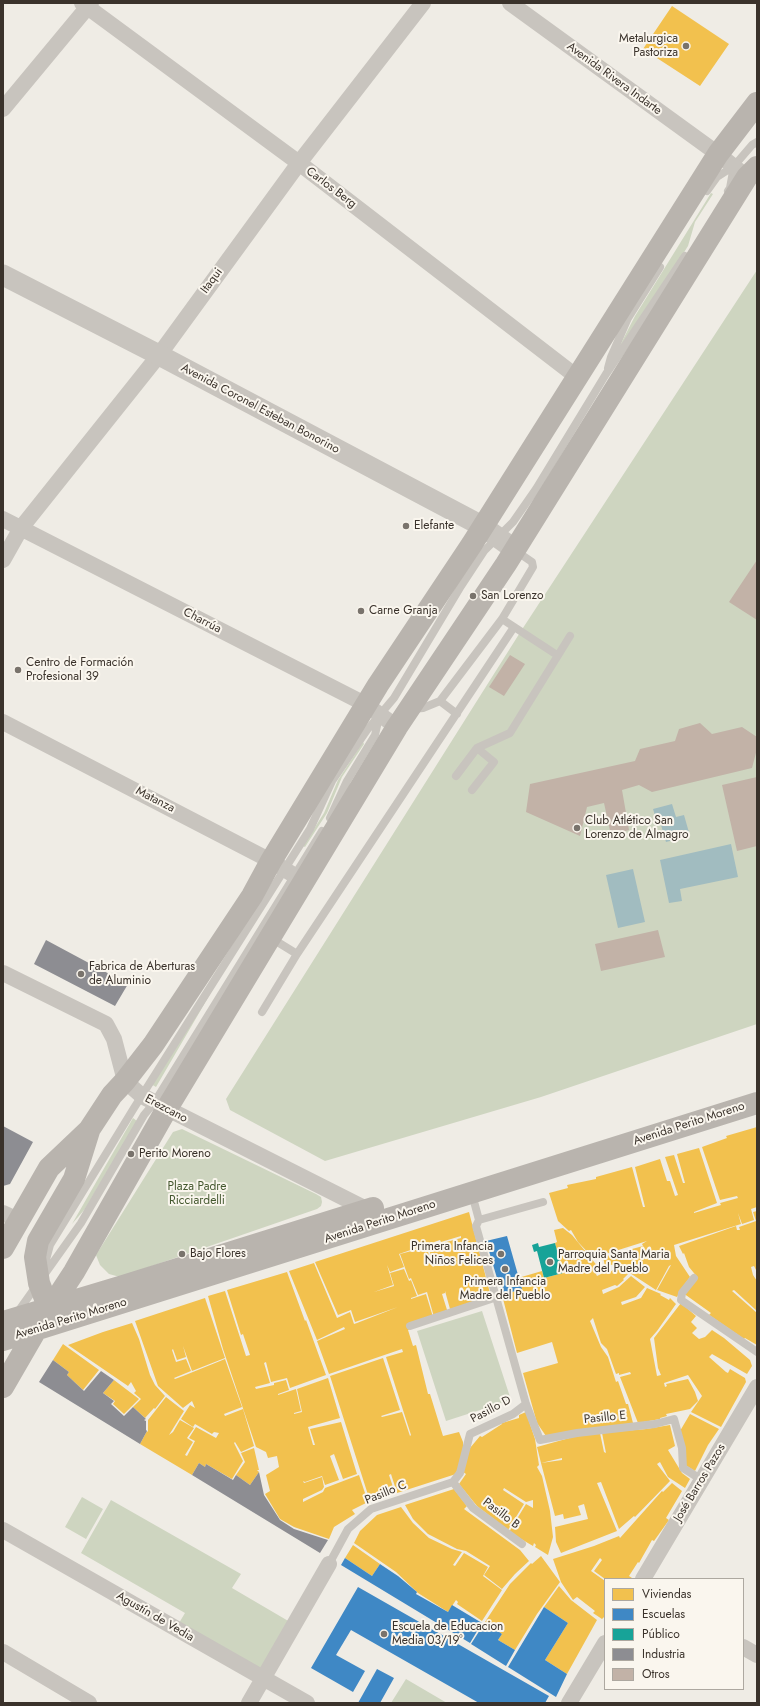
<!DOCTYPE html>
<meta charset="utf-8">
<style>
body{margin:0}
#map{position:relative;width:760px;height:1706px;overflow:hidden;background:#efece5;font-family:Jost,sans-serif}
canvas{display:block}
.frame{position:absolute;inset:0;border:4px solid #3a322b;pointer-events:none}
.legend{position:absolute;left:604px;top:1578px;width:140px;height:112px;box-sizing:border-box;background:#faf6ee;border:1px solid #ada8a0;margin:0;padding:5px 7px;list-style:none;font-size:12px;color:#3a322b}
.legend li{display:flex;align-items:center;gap:8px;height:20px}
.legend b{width:20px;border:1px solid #ada8a0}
</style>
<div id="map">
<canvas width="760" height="1706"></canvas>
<div class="frame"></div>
<ul class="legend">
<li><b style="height:11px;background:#f2c14e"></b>Viviendas</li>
<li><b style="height:11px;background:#3f88c5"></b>Escuelas</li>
<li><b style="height:11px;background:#17a398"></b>Público</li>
<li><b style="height:11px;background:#8d8d92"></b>Industria</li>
<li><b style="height:11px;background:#c2b2a7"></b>Otros</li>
</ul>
</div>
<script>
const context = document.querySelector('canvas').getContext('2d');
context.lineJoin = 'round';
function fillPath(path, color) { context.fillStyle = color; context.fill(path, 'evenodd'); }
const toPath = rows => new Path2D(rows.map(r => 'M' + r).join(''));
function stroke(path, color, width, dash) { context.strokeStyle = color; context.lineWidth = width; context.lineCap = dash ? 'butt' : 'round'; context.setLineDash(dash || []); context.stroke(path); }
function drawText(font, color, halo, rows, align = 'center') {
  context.font = font + ' Jost,sans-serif'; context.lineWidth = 4; context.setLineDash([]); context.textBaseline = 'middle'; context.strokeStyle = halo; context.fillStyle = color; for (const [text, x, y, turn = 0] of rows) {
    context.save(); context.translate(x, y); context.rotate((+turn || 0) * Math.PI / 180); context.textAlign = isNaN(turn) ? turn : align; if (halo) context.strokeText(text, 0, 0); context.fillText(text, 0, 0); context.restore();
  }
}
const green = toPath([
 [711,193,713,194,695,222,688,246,616,361,613,359,635,316],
 [757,270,757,1024,541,1097,325,1161,230,1110,226,1099,521,631],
 [363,742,364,744,342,777,327,813,305,847,303,846,324,813,338,780],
 [227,965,156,1087,151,1084],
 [133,1118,137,1121,85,1209,72,1224],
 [182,1129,316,1194,321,1197,322,1202,321,1206,317,1209,120,1277,109,1274,100,1265,96,1255,173,1132],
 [482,1311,511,1400,446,1421,417,1331],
 [82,1497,103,1509,86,1539,65,1527],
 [111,1500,241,1574,232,1588,290,1622,261,1671,179,1623,185,1613,81,1553],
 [406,1679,447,1703,391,1703]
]);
const water = toPath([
 [672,804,676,817,684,815,690,836,666,842,661,825,657,822,653,809],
 [731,844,738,877,680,889,682,901,669,903,660,860],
 [633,869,645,922,618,928,606,875]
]);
const homes = toPath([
 [672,6,729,44,700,86,643,49],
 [757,1127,757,1207,751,1209,754,1220,742,1224,738,1213,741,1224,674,1245,676,1256,690,1277,682,1288,677,1297,657,1290,671,1265,669,1266,656,1290,616,1264,605,1266,603,1257,643,1246,642,1244,647,1241,593,1258,578,1242,571,1230,569,1231,558,1221,549,1193,568,1188,567,1185,596,1179,596,1177,632,1167,643,1207,645,1207,635,1167,660,1159,667,1181,670,1181,675,1196,678,1195,665,1157,674,1155,683,1183,685,1183,677,1154,699,1148,717,1203,694,1212,694,1213,721,1205,720,1203,738,1198,737,1196,720,1200,702,1147,727,1138,726,1136],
 [757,1211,757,1272,754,1266,751,1267,753,1275,757,1281,757,1311,734,1290,732,1291,757,1313,757,1345,745,1338,744,1339,709,1315,711,1313,683,1293,698,1278,689,1267,684,1253,683,1254,679,1246,736,1226,737,1230,740,1230,739,1227,756,1221,753,1212],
 [469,1212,491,1297,450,1309,445,1291,445,1293,442,1294,448,1313,434,1317,427,1292,418,1295,411,1278,409,1279,400,1254,427,1247,431,1265,432,1264,429,1246,439,1243,439,1244,461,1238,461,1236,441,1242,440,1240,399,1254,404,1267,390,1272,387,1265,393,1285,374,1292,394,1286,390,1273,404,1269,409,1281,411,1280,417,1296,411,1298,411,1299,426,1294,433,1317,408,1330,413,1346,416,1345,428,1394,430,1394,443,1436,459,1432,463,1442,463,1452,456,1474,397,1493,391,1474,389,1475,395,1493,370,1501,330,1376,383,1358,400,1410,381,1416,382,1417,402,1412,410,1436,411,1435,386,1357,403,1352,402,1349,329,1374,317,1341,345,1329,344,1327,317,1340,289,1271,314,1263,337,1318,350,1312,354,1324,357,1323,398,1307,355,1322,351,1310,338,1315,315,1262],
 [563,1228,572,1235,599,1268,601,1273,596,1274,597,1276,605,1272,608,1274,615,1268,628,1274,623,1279,624,1280,617,1286,615,1285,602,1290,603,1294,619,1287,631,1276,645,1287,636,1297,621,1302,622,1305,641,1298,647,1288,661,1294,660,1295,669,1300,670,1298,676,1304,657,1331,650,1339,657,1376,661,1375,658,1368,654,1338,681,1303,696,1316,691,1322,697,1328,692,1333,699,1339,705,1337,712,1330,724,1338,750,1360,752,1366,747,1374,712,1354,709,1357,726,1372,728,1373,730,1369,745,1378,746,1382,721,1427,691,1412,702,1396,688,1375,664,1383,665,1387,667,1386,666,1384,688,1379,695,1392,698,1401,690,1409,666,1414,667,1416,660,1418,660,1419,638,1423,620,1377,631,1374,630,1372,619,1375,619,1373,616,1374,607,1349,601,1343,593,1318,590,1321,601,1347,608,1357,616,1382,618,1381,626,1404,628,1404,633,1423,546,1436,537,1423,523,1373,558,1363,552,1342,517,1353,502,1295,522,1289,518,1278,542,1271,544,1278,563,1273,555,1243,557,1242,554,1230],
 [287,1272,305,1321,306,1320,326,1375,290,1388,287,1378,271,1382,266,1362,264,1363,270,1383,255,1387,256,1389,274,1385,274,1383,286,1380,289,1390,278,1394,278,1395,296,1389,301,1411,294,1413,294,1414,302,1412,297,1389,328,1378,340,1418,308,1427,313,1445,315,1445,310,1429,341,1422,357,1474,343,1479,334,1454,330,1456,339,1480,325,1485,322,1476,305,1482,303,1481,304,1483,322,1477,324,1487,322,1490,303,1499,303,1502,323,1492,325,1488,359,1475,368,1502,352,1510,355,1514,334,1527,329,1539,294,1527,280,1519,265,1494,270,1491,266,1475,279,1467,277,1456,268,1458,266,1452,256,1447,223,1349,208,1296,225,1291,246,1356,250,1355,243,1334,241,1335,227,1290],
 [205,1298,225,1358,192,1371,183,1346,186,1357,177,1360,173,1349,172,1350,176,1362,186,1359,191,1371,174,1378,175,1379,183,1376,225,1359,242,1407,224,1414,225,1416,243,1409,254,1446,241,1452,235,1442,234,1443,243,1461,232,1479,206,1464,205,1467,199,1463,192,1475,140,1444,147,1431,148,1432,148,1420,166,1397,184,1411,169,1435,173,1432,180,1420,194,1428,187,1438,193,1442,185,1455,187,1456,195,1441,189,1438,196,1427,216,1438,219,1433,214,1432,212,1434,195,1424,193,1427,181,1419,190,1405,195,1408,192,1401,183,1408,158,1386,135,1321],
 [132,1323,139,1339,150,1375,155,1385,165,1396,155,1409,154,1408,145,1418,133,1407,141,1399,134,1393,136,1391,131,1382,128,1386,68,1345,103,1332],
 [63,1344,99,1370,83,1390,67,1375,69,1372,53,1360],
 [114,1380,139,1399,124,1414,113,1404,115,1401,103,1393],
 [526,1412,535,1439,539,1465,537,1467,542,1476,550,1511,553,1537,548,1555,535,1547,536,1545,534,1543,533,1546,509,1532,526,1504,533,1508,533,1500,526,1502,504,1488,503,1490,524,1504,508,1530,477,1506,459,1484,466,1474,463,1472,465,1458,470,1448,480,1436,482,1437,502,1424,502,1423,519,1418,519,1415],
 [690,1414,719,1429,708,1445,695,1471,685,1465,680,1431],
 [670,1425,675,1446,668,1450,682,1473,690,1479,685,1488,668,1477,660,1462,657,1464,670,1481,635,1517,634,1516,619,1529,601,1482,597,1483,617,1531,561,1553,556,1542,555,1527,588,1519,584,1504,578,1506,581,1515,564,1519,563,1514,555,1516,541,1463,562,1460,562,1458,541,1463,537,1447,573,1437,600,1433,604,1452,606,1453,602,1433,646,1429],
 [254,1448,259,1470,257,1470,259,1472,250,1485,236,1475,245,1462,241,1453],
 [672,1483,682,1491,666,1518,669,1520,654,1541,652,1540,639,1563,638,1562,629,1576,632,1578,631,1579,605,1579,594,1571,602,1560,600,1558,591,1571,605,1581,605,1616,602,1619,593,1613,595,1611,577,1597,573,1600,561,1582,553,1559,594,1546,619,1536,620,1538,662,1491,663,1492],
 [454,1489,467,1506,464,1509,520,1550,529,1561,515,1574,502,1589,484,1575,490,1566,466,1551,457,1549,428,1534,413,1519,405,1505],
 [401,1507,413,1523,429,1538,452,1549,462,1552,453,1565,455,1566,464,1553,488,1567,483,1576,502,1590,482,1621,457,1604,458,1602,456,1600,448,1612,418,1593,396,1572,354,1543,360,1531,377,1515],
 [353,1545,380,1564,372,1576,345,1558],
 [541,1556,560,1582,537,1614,515,1650,498,1640,502,1634,485,1622,510,1584,531,1563,532,1564],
 [559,1586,571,1600,597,1620,567,1674,545,1660,568,1623,544,1607]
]);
const schools = toPath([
 [507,1236,522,1289,502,1295,486,1241],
 [345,1558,372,1576,380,1564,398,1576,417,1592,416,1594,448,1612,452,1605,482,1623,470,1643,341,1565],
 [358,1587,549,1696,545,1703,479,1703,351,1630,336,1655,365,1671,353,1692,311,1668],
 [544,1607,568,1623,545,1660,567,1674,556,1697,508,1667],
 [485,1622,502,1634,498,1640,515,1650,506,1666,471,1644],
 [377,1669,394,1678,380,1703,358,1703]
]);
const public = toPath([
 [538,1243,539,1247,555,1243,563,1273,544,1278,537,1251,534,1252,532,1245]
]);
const industry = toPath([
 [46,940,128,984,115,1006,34,964],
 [3,1126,33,1142,10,1184,3,1186],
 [53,1360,69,1372,67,1375,84,1391,101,1371,114,1380,103,1393,114,1401,111,1404,124,1416,133,1407,146,1419,144,1420,146,1421,146,1430,147,1431,140,1444,39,1382],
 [199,1463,205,1467,206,1464,233,1480,236,1475,250,1485,259,1472,264,1495,280,1520,294,1529,328,1540,320,1553,192,1475]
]);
const building = toPath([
 [757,560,757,620,729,602],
 [510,655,525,664,504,696,489,687],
 [700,723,712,734,742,727,757,737,757,749,752,768,652,792,639,785,622,790,629,830,611,835,604,803,587,807,580,836,526,812,530,784,635,761,640,749,675,741,679,729],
 [757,777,757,846,737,851,722,785],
 [658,930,665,957,601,971,595,944]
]);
const service = toPath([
 [707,191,717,177,734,166,752,145,757,142],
 [728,191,730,188,734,166],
 [608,368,611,357,628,318,660,267],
 [502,619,557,655],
 [440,701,457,714],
 [413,709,423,708,440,701,502,619,533,567,532,562,516,551],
 [456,776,477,748,510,733,570,636],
 [472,790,494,762,477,748],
 [330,818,347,781,375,735,379,717],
 [271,938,297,954],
 [262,1012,297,954,514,627],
 [472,1194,479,1220],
 [543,1202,479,1220,476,1226,526,1404,540,1440,577,1433,655,1424,674,1419,682,1448,683,1468,702,1480],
 [44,1267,50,1245,134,1108,310,829,332,781,367,730,394,698,461,586,484,551,513,522,536,489,606,374,685,256],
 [694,1278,682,1293,681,1300,757,1352],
 [17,1313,81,1223,144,1115,154,1103,322,831],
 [410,1326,497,1297],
 [453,1482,460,1473,470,1434,513,1414,526,1404],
 [453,1482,473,1508,522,1544],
 [329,1564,348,1529,371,1509,453,1482]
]);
const minor = toPath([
 [82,3,299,163,577,377],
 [510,3,718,154,747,177],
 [3,109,91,3],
 [3,519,365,704,397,727],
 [3,560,21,528,159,355,299,163,423,3],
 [3,722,271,861,305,882],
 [3,973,106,1024,114,1039,125,1081,142,1096,368,1210],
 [3,1213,18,1220],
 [3,1530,307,1703],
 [643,1579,757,1387],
 [743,1647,757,1655],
 [3,1652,89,1703],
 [249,1703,329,1564],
 [569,1703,605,1643]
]);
const tertiary = toPath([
 [3,275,159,355,482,526,514,549]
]);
const secondary = toPath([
 [3,1248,49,1168,89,1130,112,1095,125,1081,153,1045,252,896,271,861,378,685,472,544,718,154,757,103],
 [56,1317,49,1309,39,1283,35,1257,38,1241,74,1179,89,1131],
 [3,1322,123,1286,373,1208],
 [3,1340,757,1103],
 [3,1387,36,1330,74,1272,166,1110,397,727,506,564,747,177,757,167]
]);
const markers = [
 [686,46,4,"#79736c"],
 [406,526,4,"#79736c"],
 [473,596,4,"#79736c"],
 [361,611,4,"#79736c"],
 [18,670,4,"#79736c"],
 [577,828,4,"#79736c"],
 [81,974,4,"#79736c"],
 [131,1154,4,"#79736c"],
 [182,1254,4,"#79736c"],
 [501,1254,4,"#79736c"],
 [550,1262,4,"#79736c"],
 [505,1269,4,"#79736c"],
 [384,1634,4,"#79736c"]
];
const poiNames = [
 ["Metalurgica",678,39,"right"],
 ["Pastoriza",678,53,"right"],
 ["Elefante",414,526],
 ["San Lorenzo",481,596],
 ["Carne Granja",369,611],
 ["Centro de Formación",26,663],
 ["Profesional 39",26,677],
 ["Club Atlético San",585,821],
 ["Lorenzo de Almagro",585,835],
 ["Fabrica de Aberturas",89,967],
 ["de Aluminio",89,981],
 ["Perito Moreno",139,1154],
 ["Primera Infancia",493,1247,"right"],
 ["Niños Felices",493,1261,"right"],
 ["Bajo Flores",190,1254],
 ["Parroquia Santa Maria",558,1255],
 ["Madre del Pueblo",558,1269],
 ["Primera Infancia",505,1282,"center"],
 ["Madre del Pueblo",505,1296,"center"],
 ["Escuela de Educacion",392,1627],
 ["Media 03/19°",392,1641]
];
const streetNames = [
 ["Avenida Rivera Indarte",614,79,36],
 ["Carlos Berg",331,188,37],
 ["Itaqui",212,281,-54],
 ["Avenida Coronel Esteban Bonorino",260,409,28],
 ["Charrúa",202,621,27],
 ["Matanza",155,800,27],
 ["Erezcano",166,1109,28],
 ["Avenida Perito Moreno",689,1124,-18],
 ["Avenida Perito Moreno",380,1222,-18],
 ["Avenida Perito Moreno",71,1319,-17],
 ["Pasillo D",491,1410,-28],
 ["Pasillo E",605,1418,-6],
 ["José Barros Pazos",700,1483,-59],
 ["Pasillo C",386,1493,-22],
 ["Pasillo B",501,1514,37],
 ["Agustín de Vedia",155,1617,30]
];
const parkNames = [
 ["Plaza Padre",197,1187],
 ["Ricciardelli",197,1201]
];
fillPath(green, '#ced5c0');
fillPath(water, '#a1bcc0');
fillPath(homes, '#f2c14e');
fillPath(schools, '#3f88c5');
fillPath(public, '#17a398');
fillPath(industry, '#8d8d92');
fillPath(building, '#c2b2a7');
stroke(service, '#c8c4be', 8);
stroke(minor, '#c8c4be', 16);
stroke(tertiary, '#c8c4be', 21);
stroke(secondary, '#b9b4ae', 22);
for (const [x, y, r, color] of markers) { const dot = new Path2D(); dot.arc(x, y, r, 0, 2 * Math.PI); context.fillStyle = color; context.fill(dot); stroke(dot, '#faf6ee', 1.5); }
drawText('12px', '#3a322b', '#faf6ee', poiNames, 'left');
drawText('12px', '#3a322b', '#faf6ee', streetNames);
drawText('12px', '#44582f', '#faf6ee', parkNames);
</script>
